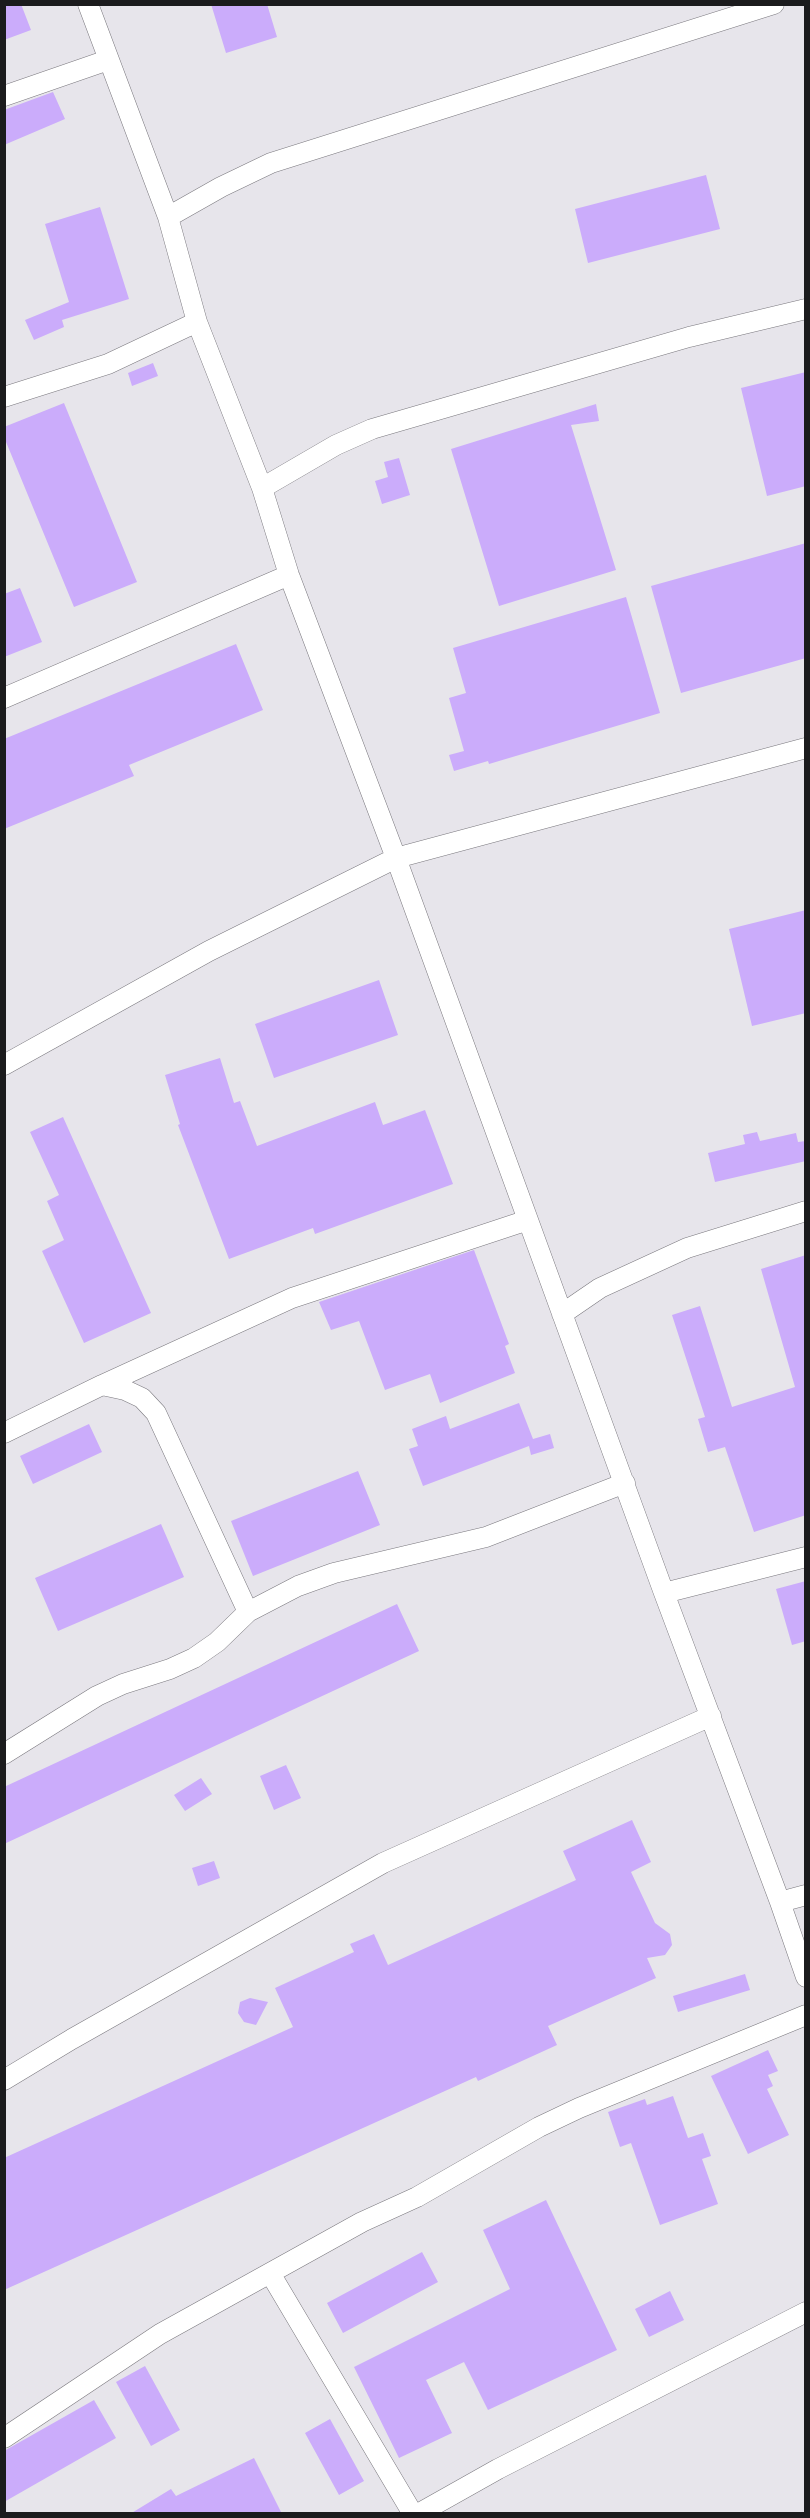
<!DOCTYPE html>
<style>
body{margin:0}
#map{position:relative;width:810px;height:2518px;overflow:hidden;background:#e7e5eb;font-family:Rubik,sans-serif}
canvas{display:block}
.frame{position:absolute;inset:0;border:6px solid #1b1b1d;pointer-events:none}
</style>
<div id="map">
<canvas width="810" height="2518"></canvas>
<div class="frame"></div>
</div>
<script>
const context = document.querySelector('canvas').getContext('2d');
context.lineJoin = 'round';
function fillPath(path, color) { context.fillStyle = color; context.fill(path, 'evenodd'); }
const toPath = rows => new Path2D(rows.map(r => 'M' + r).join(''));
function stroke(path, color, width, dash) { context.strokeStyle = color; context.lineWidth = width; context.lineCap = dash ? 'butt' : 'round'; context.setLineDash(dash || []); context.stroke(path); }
const building = toPath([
 [4,4,21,4,31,30,4,40],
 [211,4,267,4,277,37,226,53],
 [53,92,65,119,4,145,4,110],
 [706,175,720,229,588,263,575,209],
 [100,207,129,299,62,320,64,327,34,340,25,320,69,302,45,224],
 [153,363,158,376,132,386,128,373],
 [806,372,806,486,767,496,741,388],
 [64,403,137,582,74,607,4,437,4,427],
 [596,404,599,421,571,425,616,570,499,606,451,449],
 [399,458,410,495,382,504,375,481,388,477,384,462],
 [806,543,806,658,681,693,651,586],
 [20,588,42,642,4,657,4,594],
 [626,597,660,713,489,764,488,761,454,771,449,755,464,751,449,698,466,693,453,648],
 [236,644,263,710,129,765,134,776,4,829,4,739],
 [806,910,806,1013,752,1026,729,929],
 [379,980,398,1035,274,1078,255,1024],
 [220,1058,234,1103,240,1101,257,1146,375,1102,383,1125,425,1110,453,1184,315,1234,313,1228,229,1259,178,1125,180,1124,165,1075],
 [63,1117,151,1313,84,1343,42,1251,64,1240,47,1201,59,1195,30,1132],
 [757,1132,760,1141,796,1133,798,1142,806,1141,806,1161,715,1182,708,1153,745,1144,743,1135],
 [474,1250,509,1344,505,1346,515,1373,440,1403,430,1374,385,1390,359,1321,331,1330,319,1302],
 [806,1255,806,1515,754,1532,725,1447,708,1452,698,1419,705,1417,672,1315,700,1306,732,1407,795,1387,761,1269],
 [519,1403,533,1439,550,1434,554,1448,531,1455,529,1446,423,1486,409,1449,418,1446,412,1429,446,1416,450,1429],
 [89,1424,102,1452,33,1484,20,1456],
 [358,1471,380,1525,253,1576,231,1521],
 [161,1524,184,1577,58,1631,35,1578],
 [806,1581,806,1641,792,1645,776,1589],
 [397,1604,419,1651,4,1844,4,1787],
 [286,1765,301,1798,274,1810,260,1776],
 [201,1778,212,1794,185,1811,174,1795],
 [632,1820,651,1862,631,1872,655,1923,670,1934,672,1945,665,1955,647,1958,656,1978,548,2026,557,2045,478,2081,476,2077,4,2290,4,2158,293,2027,275,1988,354,1952,350,1944,374,1934,388,1965,576,1880,563,1851],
 [214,1861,220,1878,198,1886,192,1868],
 [745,1974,750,1990,678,2012,673,1996],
 [250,1998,268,2002,256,2025,244,2022,238,2013,240,2002],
 [768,2050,778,2071,768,2075,773,2086,767,2089,789,2135,748,2154,711,2076],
 [673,2096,688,2138,703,2133,711,2156,702,2159,718,2204,660,2225,631,2143,620,2147,608,2112,645,2099,647,2105],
 [546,2200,617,2350,488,2410,464,2362,426,2380,452,2433,399,2458,354,2367,510,2289,483,2230],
 [422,2252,438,2282,343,2333,327,2303],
 [670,2291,684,2320,649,2337,635,2309],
 [145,2366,180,2430,151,2446,116,2382],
 [94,2400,116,2438,4,2502,4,2451],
 [330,2419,364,2481,339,2495,305,2433],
 [254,2458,282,2514,130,2514,171,2489,176,2496]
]);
const minor = toPath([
 [88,4,168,217,197,322,262,488,289,575,396,858,664,1593,780,1902,806,1977],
 [4,96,108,60],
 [168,217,221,187,271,163,774,4],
 [4,397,108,364,197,322],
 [262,488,336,445,372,429,689,337,806,309],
 [4,698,289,575],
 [4,1065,209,951,396,858,806,748],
 [562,1314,600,1288,687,1248,806,1211],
 [102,1385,125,1390,142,1398,156,1413,248,1612],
 [4,1433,102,1385,292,1298,528,1220],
 [664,1593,806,1557],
 [4,1754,97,1696,123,1684,170,1669,194,1658,217,1642,248,1612,298,1586,334,1573,486,1537,625,1483],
 [780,1902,806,1895],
 [4,2080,72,2039,383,1863,711,1716],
 [270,2273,413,2514],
 [4,2438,160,2334,362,2222,417,2197,539,2127,579,2108,806,2015],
 [418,2514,498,2469,806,2312]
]);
fillPath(building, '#cbacfb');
stroke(minor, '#7a787e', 21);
stroke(minor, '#fff', 20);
</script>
